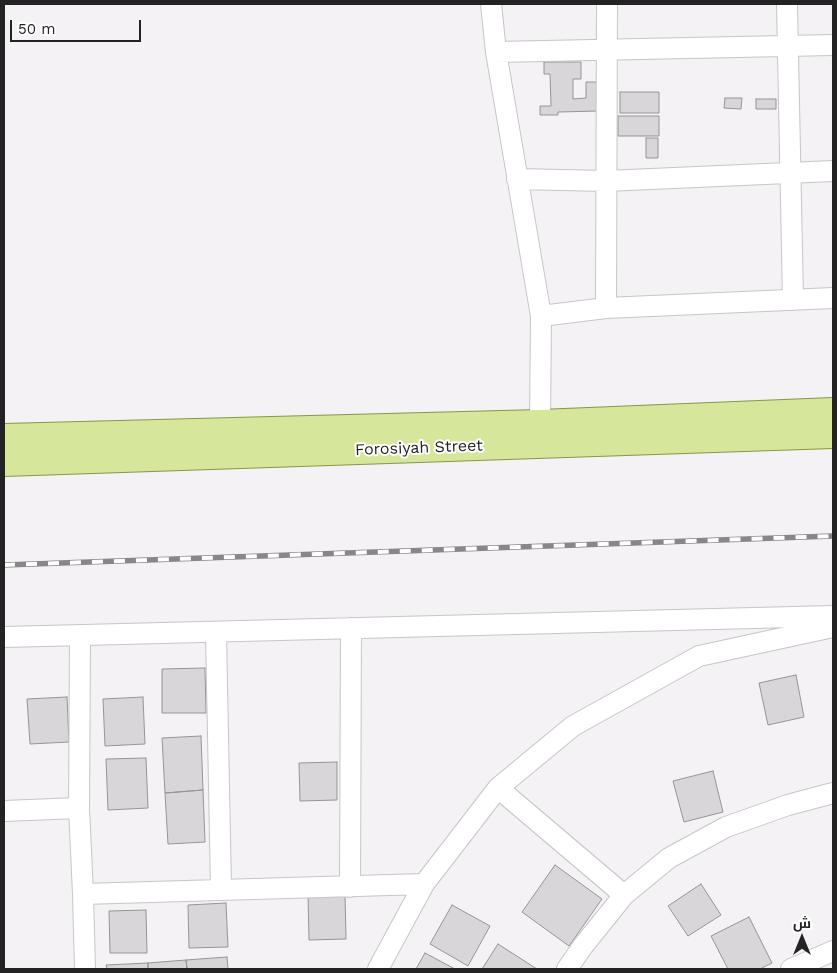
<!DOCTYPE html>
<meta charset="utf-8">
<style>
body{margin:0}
#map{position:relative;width:837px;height:973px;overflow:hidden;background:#f4f2f5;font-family:"Work Sans",Cairo,sans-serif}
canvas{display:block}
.frame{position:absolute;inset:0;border:5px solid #242324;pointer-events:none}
.north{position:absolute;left:777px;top:913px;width:50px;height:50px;-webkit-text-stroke:4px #fff;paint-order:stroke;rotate:0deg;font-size:14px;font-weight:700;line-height:20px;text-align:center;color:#242324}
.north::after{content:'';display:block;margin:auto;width:18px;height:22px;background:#242324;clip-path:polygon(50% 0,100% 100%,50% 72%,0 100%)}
.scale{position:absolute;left:10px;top:20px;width:131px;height:22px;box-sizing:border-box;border:2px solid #242324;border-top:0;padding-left:6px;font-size:15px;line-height:18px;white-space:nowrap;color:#242324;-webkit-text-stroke:4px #fff;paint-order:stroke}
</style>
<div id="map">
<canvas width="837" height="973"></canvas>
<div class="frame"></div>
<div class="north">ش</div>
<div class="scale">50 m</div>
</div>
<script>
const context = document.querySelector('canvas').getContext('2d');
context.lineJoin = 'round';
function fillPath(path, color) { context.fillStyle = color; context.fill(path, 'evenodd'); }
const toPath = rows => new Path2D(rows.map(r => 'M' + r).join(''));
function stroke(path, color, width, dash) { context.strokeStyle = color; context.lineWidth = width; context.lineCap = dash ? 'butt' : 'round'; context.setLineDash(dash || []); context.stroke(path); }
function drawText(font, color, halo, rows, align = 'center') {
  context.font = font + ' "Work Sans",sans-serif'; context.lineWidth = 4; context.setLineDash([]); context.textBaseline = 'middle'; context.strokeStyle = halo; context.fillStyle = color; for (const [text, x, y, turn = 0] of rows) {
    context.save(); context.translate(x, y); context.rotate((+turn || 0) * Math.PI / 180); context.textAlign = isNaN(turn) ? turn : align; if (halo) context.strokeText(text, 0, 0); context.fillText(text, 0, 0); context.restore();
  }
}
const building = toPath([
 [544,62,581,62,581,79,573,79,573,99,586,98,586,82,598,82,599,111,558,112,558,115,540,115,540,106,551,106,550,74,544,74,544,62],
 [620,92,659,92,659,113,620,113,620,92],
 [725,98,742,98,741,109,724,108,725,98],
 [756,99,776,99,776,109,756,109,756,99],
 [618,116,659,116,659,136,618,136,618,116],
 [646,138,658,138,658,158,646,158,646,138],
 [205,668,206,713,162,713,162,669,205,668],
 [796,675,804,717,768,725,759,683,796,675],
 [67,697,69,742,30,744,27,699,67,697],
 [143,697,145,744,105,746,103,699,143,697],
 [201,736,203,790,165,793,162,738,201,736],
 [146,758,148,808,108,810,106,759,146,758],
 [337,762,337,800,300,801,299,763,337,762],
 [713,771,723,812,684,822,673,781,713,771],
 [203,790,205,842,168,844,165,793,203,790],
 [555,865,602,899,569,946,522,912,555,865],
 [701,884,721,915,688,936,668,906,701,884],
 [308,894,345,894,346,939,309,940,308,894],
 [226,903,228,947,189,948,188,905,226,903],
 [452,905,490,926,468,966,430,944,452,905],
 [146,910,147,953,110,953,109,911,146,910],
 [749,917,772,963,760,969,728,969,711,936,749,917],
 [498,944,537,969,482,969,498,944],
 [425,953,455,969,416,969,425,953],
 [227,957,228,969,187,969,186,960,227,957],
 [186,960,187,969,148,969,148,963,186,960],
 [148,963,148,969,107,969,106,965,148,963]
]);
const street = toPath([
 [491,4,496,52,541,316,540,424],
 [787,4,793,300],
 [496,52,833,45],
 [517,179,606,181,833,171],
 [606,308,607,4],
 [541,316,606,308,833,298],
 [216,632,221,889],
 [80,635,79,808,83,894,85,969],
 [4,637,833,616],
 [498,788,624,895],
 [4,811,79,808],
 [350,887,351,628],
 [83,894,424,884],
 [378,969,424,884,498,788,573,726,699,656,833,627],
 [567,969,583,946,624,895,669,858,726,827,788,805,833,793],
 [791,969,833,951]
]);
const primary = toPath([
 [4,438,540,424,833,412],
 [4,462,833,434]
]);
const rail = toPath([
 [4,565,833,536]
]);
const streetNames = [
 ["Forosiyah Street",419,448,-2]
];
fillPath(building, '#d8d6d8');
stroke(building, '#969496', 1);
stroke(street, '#c7c5c7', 22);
stroke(primary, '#869746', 30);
stroke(street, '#fff', 20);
stroke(primary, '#d6e69b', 28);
stroke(rail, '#878688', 5.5);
stroke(rail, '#fff', 4, [11]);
drawText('16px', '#242324', '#fff', streetNames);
</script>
